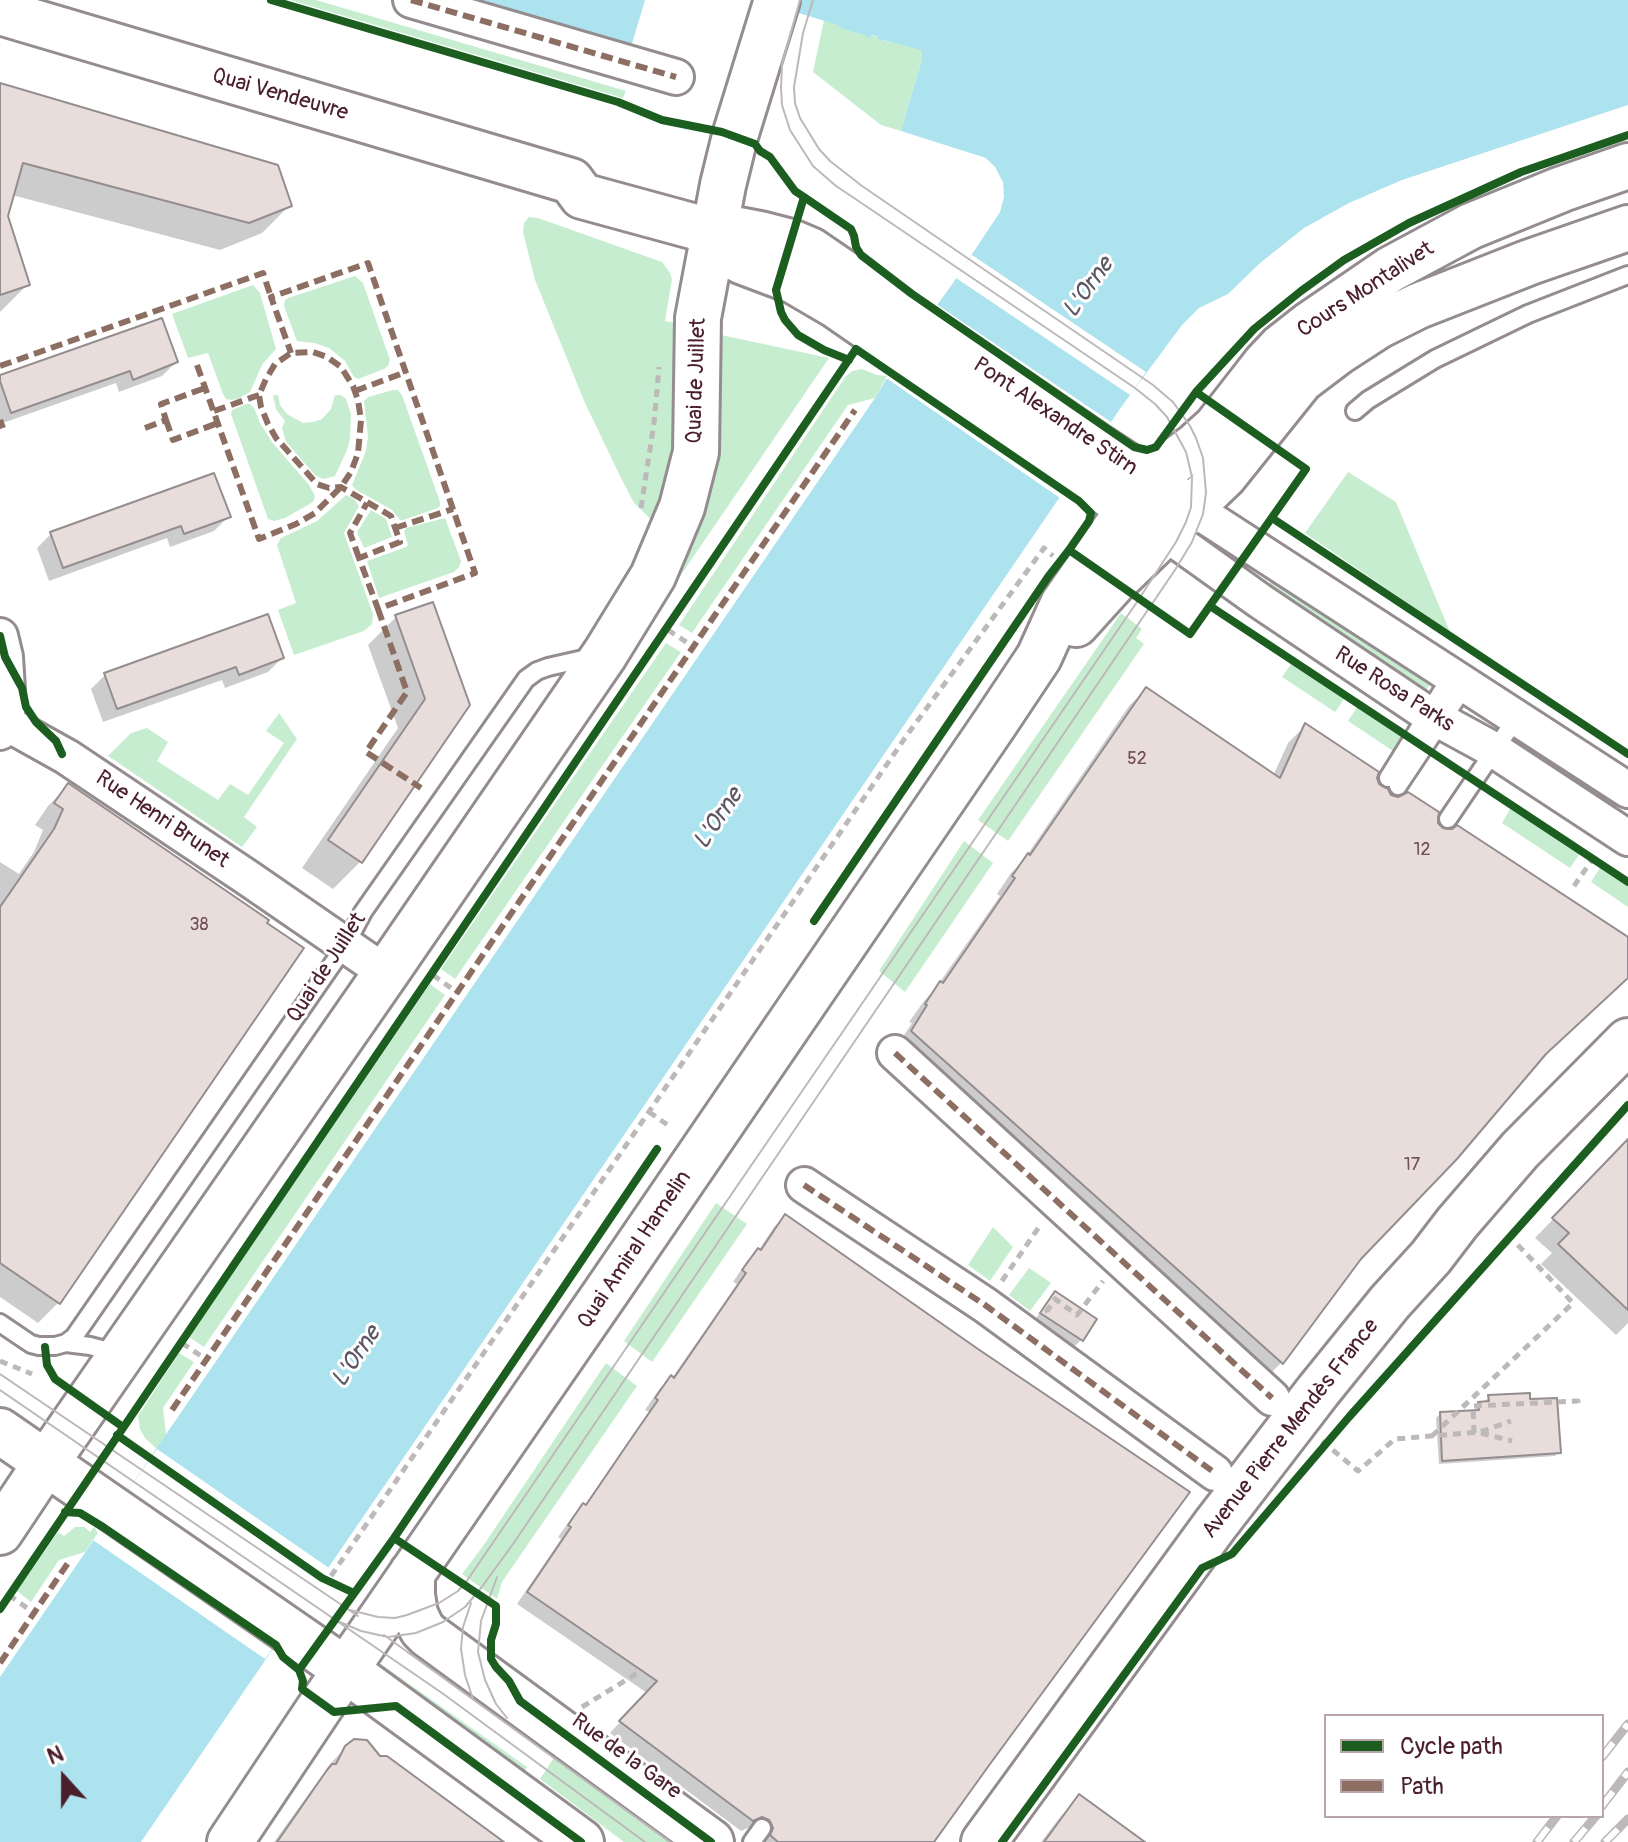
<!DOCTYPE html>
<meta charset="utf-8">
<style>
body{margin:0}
#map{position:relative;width:1628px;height:1842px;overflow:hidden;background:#fff;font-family:Pangolin,sans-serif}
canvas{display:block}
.legend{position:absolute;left:1324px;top:1714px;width:280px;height:104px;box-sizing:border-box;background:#fff;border:2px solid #b7a5aa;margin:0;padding:10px 14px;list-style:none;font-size:24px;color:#4a1f2b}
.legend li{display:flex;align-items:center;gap:16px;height:40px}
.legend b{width:40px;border:2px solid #b7a5aa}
.north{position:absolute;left:24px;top:1738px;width:80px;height:80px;-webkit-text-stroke:6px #fff;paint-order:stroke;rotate:339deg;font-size:22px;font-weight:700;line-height:32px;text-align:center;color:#4a1f2b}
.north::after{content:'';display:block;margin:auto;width:28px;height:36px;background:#4a1f2b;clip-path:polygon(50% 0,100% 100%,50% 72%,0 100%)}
</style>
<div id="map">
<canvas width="1628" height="1842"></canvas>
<ul class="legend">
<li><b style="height:10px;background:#1b5e20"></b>Cycle path</li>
<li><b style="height:10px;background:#8d6e63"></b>Path</li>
</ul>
<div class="north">N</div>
</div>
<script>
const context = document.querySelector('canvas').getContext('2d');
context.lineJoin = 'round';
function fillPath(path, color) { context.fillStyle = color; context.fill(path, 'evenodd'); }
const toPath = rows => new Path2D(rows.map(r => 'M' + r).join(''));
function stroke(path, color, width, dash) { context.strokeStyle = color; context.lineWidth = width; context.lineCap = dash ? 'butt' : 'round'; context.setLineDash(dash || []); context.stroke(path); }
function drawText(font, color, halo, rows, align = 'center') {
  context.font = font + ' Pangolin,sans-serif'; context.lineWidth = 6; context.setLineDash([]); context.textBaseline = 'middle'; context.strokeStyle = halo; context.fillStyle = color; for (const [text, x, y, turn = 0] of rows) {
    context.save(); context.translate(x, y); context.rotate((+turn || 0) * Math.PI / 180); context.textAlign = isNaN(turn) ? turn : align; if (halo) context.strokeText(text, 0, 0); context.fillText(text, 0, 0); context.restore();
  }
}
const green = toPath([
 [290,0,316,0,626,91,623,98],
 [824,20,866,34,878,37,885,41,911,46,921,50,922,59,901,131,881,125,813,72],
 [529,217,538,218,662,262,670,273,672,279,665,321,685,325,681,438,656,524,634,503,620,476,585,403,535,280,523,232,524,223],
 [355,276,363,283,390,360,388,366,384,369,358,379,354,377,345,361,329,348,314,343,297,341,284,306,285,300,288,298],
 [253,285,260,293,276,349,262,365,250,392,238,399,231,400,226,399,223,394,208,353,188,358,172,314],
 [712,333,829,358,623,660],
 [862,369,877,375,887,376,875,398,848,405,692,633,679,625,846,376,852,371],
 [393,390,398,390,402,395,440,502,440,506,438,508,403,520,400,520,392,510,355,489,352,485,366,451,368,437,364,401,368,397],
 [273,395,278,395,280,405,287,414,303,423,313,422,322,419,331,409,335,395,341,395,346,399,351,414,350,439,347,450,335,476,324,479,316,476,286,442,282,428,285,421,276,409],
 [246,404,250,404,254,408,260,423,272,442,309,485,315,496,314,501,308,505,285,518,274,521,268,519,231,414,232,410],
 [1348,472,1396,502,1450,632,1305,533],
 [346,495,354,499,359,506,344,533,373,614,372,624,364,631,294,655,278,610,296,603,277,545,281,538,317,521],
 [371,510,386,519,392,537,364,548,357,532],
 [445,518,461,561,459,567,454,572,379,598,367,561,406,547,408,545,404,532,406,528],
 [1275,576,1432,681,1420,699,1262,594],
 [1121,613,1142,629,1136,638,1144,644,1008,841,978,820],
 [666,643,681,652,455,979,441,969],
 [1291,664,1344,699,1335,712,1282,677],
 [1357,707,1402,737,1393,751,1348,721],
 [279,713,297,739,244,817,257,827,242,847,108,756,131,733,147,728,168,742,157,761,218,800,230,784,248,795,284,743,266,731],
 [1510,809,1580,853,1570,868,1502,823],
 [964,841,993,863,905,992,879,971],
 [1600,868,1628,886,1628,907,1591,882],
 [430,984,445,995,204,1347,189,1337],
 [716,1203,747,1224,652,1362,624,1341],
 [993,1227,1013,1247,990,1281,968,1265],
 [1029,1268,1051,1283,1030,1311,1009,1295],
 [179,1353,194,1362,163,1408,166,1434,157,1449,145,1438,140,1429,138,1416],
 [606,1363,637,1386,502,1582,497,1599,462,1574,483,1546],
 [75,1527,85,1527,90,1532,94,1527,98,1533,85,1552,59,1560,31,1602,17,1591,58,1532,64,1536],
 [381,1664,527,1767,520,1778,380,1673],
 [564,1742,682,1830,673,1842,624,1842,540,1779]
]);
const water = toPath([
 [471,0,645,0,631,47],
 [756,0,1628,0,1628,105,1402,180,1349,203,1304,228,1260,263,1228,294,1199,308,1182,325,1122,406,141,1842,0,1842,0,1677,875,398,903,351,951,286,1000,212,1004,197,1003,182,995,167,986,158,901,131,922,59,921,50,883,40,879,41,878,37,872,35,870,37,865,37,865,35,843,29,838,25]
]);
const pier = toPath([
 [972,255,1146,372,1130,395,956,278],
 [936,304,1111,422,1060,498,886,378],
 [157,1449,329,1568,265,1659,93,1540]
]);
const shadow = toPath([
 [0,85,289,206,262,233,220,250,12,195,6,216,28,284,0,312],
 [176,362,162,376,119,392,116,383,0,424,0,378],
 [228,517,214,531,170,547,167,538,49,581,37,548,51,534],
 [396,617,468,705,360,862,333,889,302,868,398,728,368,645],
 [282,658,268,672,225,688,222,680,103,722,91,689,105,675],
 [1146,689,1273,776,1288,743,1305,726,1390,796,1436,824,1442,830,1628,940,1628,977,1539,1060,1360,1258,1282,1362,1265,1379,895,1049,912,1023,909,1022,924,1001,935,989,1000,896,997,894,1011,873,1023,861,1129,706],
 [68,786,59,1302,38,1323,0,1297,0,862,19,874,34,852,43,830,35,825,48,806],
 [1628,1141,1628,1323,1616,1335,1541,1264,1552,1253,1535,1238],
 [785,1216,931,1842,762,1842,758,1830,750,1827,741,1831,610,1733,647,1693,517,1604,561,1539,558,1537,573,1516,584,1506,649,1412,645,1410,660,1388,672,1378,737,1284,733,1282,747,1261,758,1251,774,1227],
 [1055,1294,1095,1320,1081,1340,1072,1349,1033,1323,1046,1303],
 [1489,1397,1528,1401,1559,1452,1555,1456,1439,1464,1436,1418,1440,1414,1476,1412,1475,1408,1479,1404,1485,1404,1485,1401],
 [350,1743,379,1758,501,1842,274,1842,331,1763],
 [1080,1797,1126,1842,1041,1842,1061,1816]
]);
const building = toPath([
 [0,83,278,165,292,206,249,223,23,163,8,216,30,285,0,295,0,83],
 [162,318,178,362,133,380,130,371,11,413,0,381,0,375,162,318],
 [214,473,231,517,184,534,181,526,63,568,50,532,214,473],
 [433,602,470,705,362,863,328,840,425,699,395,615,433,602],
 [268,614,284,658,239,675,236,667,117,709,104,673,268,614],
 [1146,687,1280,778,1305,723,1379,772,1377,778,1379,784,1388,789,1391,795,1398,797,1408,792,1439,812,1438,823,1443,828,1452,829,1457,825,1628,937,1628,978,1546,1054,1457,1159,1361,1259,1283,1364,911,1031,927,1005,925,1004,940,981,943,983,1015,878,1012,876,1028,853,1030,855,1146,687],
 [68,783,269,920,267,923,304,948,60,1304,0,1263,0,907,54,829,63,809,54,803,68,783],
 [1628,1139,1628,1310,1558,1244,1569,1233,1552,1218,1628,1139],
 [785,1214,978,1349,1190,1492,990,1764,934,1842,778,1842,770,1835,773,1828,769,1820,762,1817,753,1821,619,1721,657,1681,527,1592,571,1527,568,1525,583,1503,586,1505,633,1436,658,1400,655,1398,671,1375,674,1378,746,1273,742,1270,758,1248,761,1250,785,1214],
 [1055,1291,1097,1319,1083,1341,1040,1313,1055,1291],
 [1530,1393,1530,1399,1557,1398,1561,1453,1442,1461,1440,1412,1479,1410,1478,1402,1489,1401,1488,1395,1530,1393],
 [354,1739,367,1740,380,1756,387,1756,504,1842,277,1842,327,1770,332,1764,336,1764,345,1746,354,1739],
 [1079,1794,1145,1842,1044,1842,1079,1794]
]);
const path = toPath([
 [641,508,654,423,659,367],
 [668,630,694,647],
 [1574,886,1592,860],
 [433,975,458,993],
 [649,1112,672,1128],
 [1002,1281,1039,1227],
 [1048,1312,1047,1311,1055,1299,1077,1315,1103,1281],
 [182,1343,207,1360],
 [0,1361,32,1374],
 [1474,1433,1473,1406,1578,1401,1578,1407],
 [1481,1433,1512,1441],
 [1432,1436,1573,1303,1516,1243],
 [1322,1441,1358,1471,1395,1439,1480,1432,1511,1421],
 [331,1576,907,735,1044,548,1053,556],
 [9,1595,34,1613],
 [582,1707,641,1671]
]);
const lane = toPath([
 [1355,411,1368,400,1435,359,1528,314,1628,275],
 [1388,778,1452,675],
 [1398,786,1466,684],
 [1448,819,1517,717],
 [0,1323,31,1344,39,1346,55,1346,66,1343,74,1337,345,946,363,912,526,679,537,671,548,667,592,657],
 [66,1343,90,1346,120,1354],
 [752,1842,762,1828]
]);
const street = toPath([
 [411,0,676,77],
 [1191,507,1628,790],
 [1165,533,1260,601,1428,714,1494,750,1628,838],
 [0,636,5,657,8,706,6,723,0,732],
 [6,723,67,757,248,878,386,973],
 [895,1053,1272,1398],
 [804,1185,985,1305,1215,1473]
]);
const secondary = toPath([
 [0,12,571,181,582,196],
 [582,196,714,232,734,229,760,234,791,242,810,250,1095,445,1172,495],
 [714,232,741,261,794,281,835,305,1153,525],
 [1076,624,1114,582,1224,476,1301,380,1338,352,1378,326,1418,306,1530,262,1628,228],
 [0,1431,346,1670,581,1842],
 [0,1532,46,1463,386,973,605,654,653,576,682,507,696,452,698,318,723,185,735,136,777,0],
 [412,1573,412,1595,415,1614,422,1629,428,1635,711,1842],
 [230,1842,322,1704,609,1288,995,723,1039,657,1063,604,1149,480,1195,446,1216,427,1265,364,1281,347,1309,325,1391,269,1471,226,1562,189,1628,166],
 [984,1842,1215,1525,1318,1391,1390,1302,1431,1257,1457,1223,1520,1150,1628,1041]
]);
const tram = toPath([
 [0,1374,358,1616],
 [0,1390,442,1693,645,1842],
 [497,1577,481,1621,478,1652,485,1680,496,1704,507,1718],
 [471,1603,463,1627,461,1649,465,1675,473,1699],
 [350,1610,378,1617,395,1618,407,1615,439,1603,458,1591,466,1582,1139,599,1176,542,1186,522,1191,507,1192,477,1186,452,1167,417,1155,404,1135,388,854,198,836,186,813,166,790,130,782,105,781,88,782,64,800,0],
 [340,1622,361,1631,388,1637,416,1633,443,1622,465,1607,481,1588,513,1544,1175,570,1192,542,1203,514,1206,493,1203,458,1196,438,1190,426,1173,402,1153,385,862,186,830,161,819,149,800,118,795,103,794,87,803,33,813,0],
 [384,1635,670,1842]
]);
const rail = toPath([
 [1602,1757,1628,1724],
 [1602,1806,1628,1772],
 [1537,1842,1557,1816],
 [1574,1842,1596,1816],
 [1605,1842,1628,1819]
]);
const quiet = toPath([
 [411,0,676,77],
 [197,365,259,539,296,524,315,513,341,487,351,472,358,453,361,420,358,400,353,386,341,367,327,357,313,352,291,353,275,364,266,379,259,395,261,407,268,424,276,438,317,484,329,488,341,487,391,516,400,542,359,558,378,609,475,573,368,263,271,297,291,353],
 [0,366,263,273,271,297],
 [355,391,406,372],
 [214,411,259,395],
 [0,420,3,428],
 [166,420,173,440,218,423],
 [145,428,166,420,161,404,205,388],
 [395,528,453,509],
 [359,558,350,533,367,503],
 [378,609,407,692,366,752,421,788],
 [895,1053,1272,1398],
 [804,1185,985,1305,1215,1473],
 [172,1410,855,410],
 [0,1663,70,1560]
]);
const cycleway = toPath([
 [271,0,618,102,662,120,722,132,755,144,760,151,770,157,795,191,804,197,776,290,781,312,785,320,798,335,824,350,849,360],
 [804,197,851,229,854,236,856,247,861,255,912,294,1134,447,1147,450,1156,447,1196,392,1306,469,1190,634,1069,550],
 [1196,392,1254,329,1301,291,1344,260,1409,223,1521,172,1628,135],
 [1272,518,1628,754],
 [1210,606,1628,882],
 [0,636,5,657,22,688,26,707,36,722,56,741,62,754],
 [45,1347,47,1365,55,1379,123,1427],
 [117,1435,322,1578,354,1593],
 [65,1512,80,1513,103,1527,276,1645,283,1657,299,1670,303,1681,302,1689,334,1712,396,1706,581,1842],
 [394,1538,496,1606,496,1624,491,1640,491,1659,496,1667,509,1681,520,1701,711,1842],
 [0,1609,856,349,1079,501,1091,513,1089,521,1069,550,1048,577,814,921],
 [299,1670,394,1538,657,1149],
 [1002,1842,1202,1568,1232,1554,1349,1417,1628,1105]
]);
const numberNames = [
 ["52",1137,759],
 ["12",1422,850],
 ["38",199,925],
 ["17",1412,1165]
];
const streetNames = [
 ["Quai Vendeuvre",280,95,16],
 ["Cours Montalivet",1366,290,-33],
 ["Quai de Juillet",697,381,-88],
 ["Pont Alexandre Stirn",1055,417,34],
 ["Rue Rosa Parks",1394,690,33],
 ["Rue Henri Brunet",162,820,34],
 ["Quai de Juillet",327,968,-57],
 ["Quai Amiral Hamelin",635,1250,-56],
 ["Avenue Pierre Mendès France",1291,1429,-52],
 ["Rue de la Gare",626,1757,36]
];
const waterNames = [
 ["L'Orne",1089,288,-54],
 ["L'Orne",719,819,-56],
 ["L'Orne",357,1357,-56]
];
fillPath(green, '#c7edd0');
fillPath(water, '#ace3ee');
fillPath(pier, '#fff');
fillPath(shadow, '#0003');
fillPath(building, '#e8ddda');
stroke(building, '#948c8e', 2);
stroke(lane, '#948c8e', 22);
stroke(street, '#948c8e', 40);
stroke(secondary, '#948c8e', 50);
stroke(path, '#bdb8b9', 5, [8, 6]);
stroke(lane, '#fff', 16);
stroke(street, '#fff', 34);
stroke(secondary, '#fff', 44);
stroke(tram, '#bdb8b9', 2);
stroke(rail, '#bdb8b9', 9);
stroke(rail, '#fff', 6, [18]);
stroke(quiet, '#8d6e63', 6, [12, 6]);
stroke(cycleway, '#1b5e20', 8);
drawText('18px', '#724e57', null, numberNames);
drawText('22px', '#4a1f2b', '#fff', streetNames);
drawText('italic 24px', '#5d5663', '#fff', waterNames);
</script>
